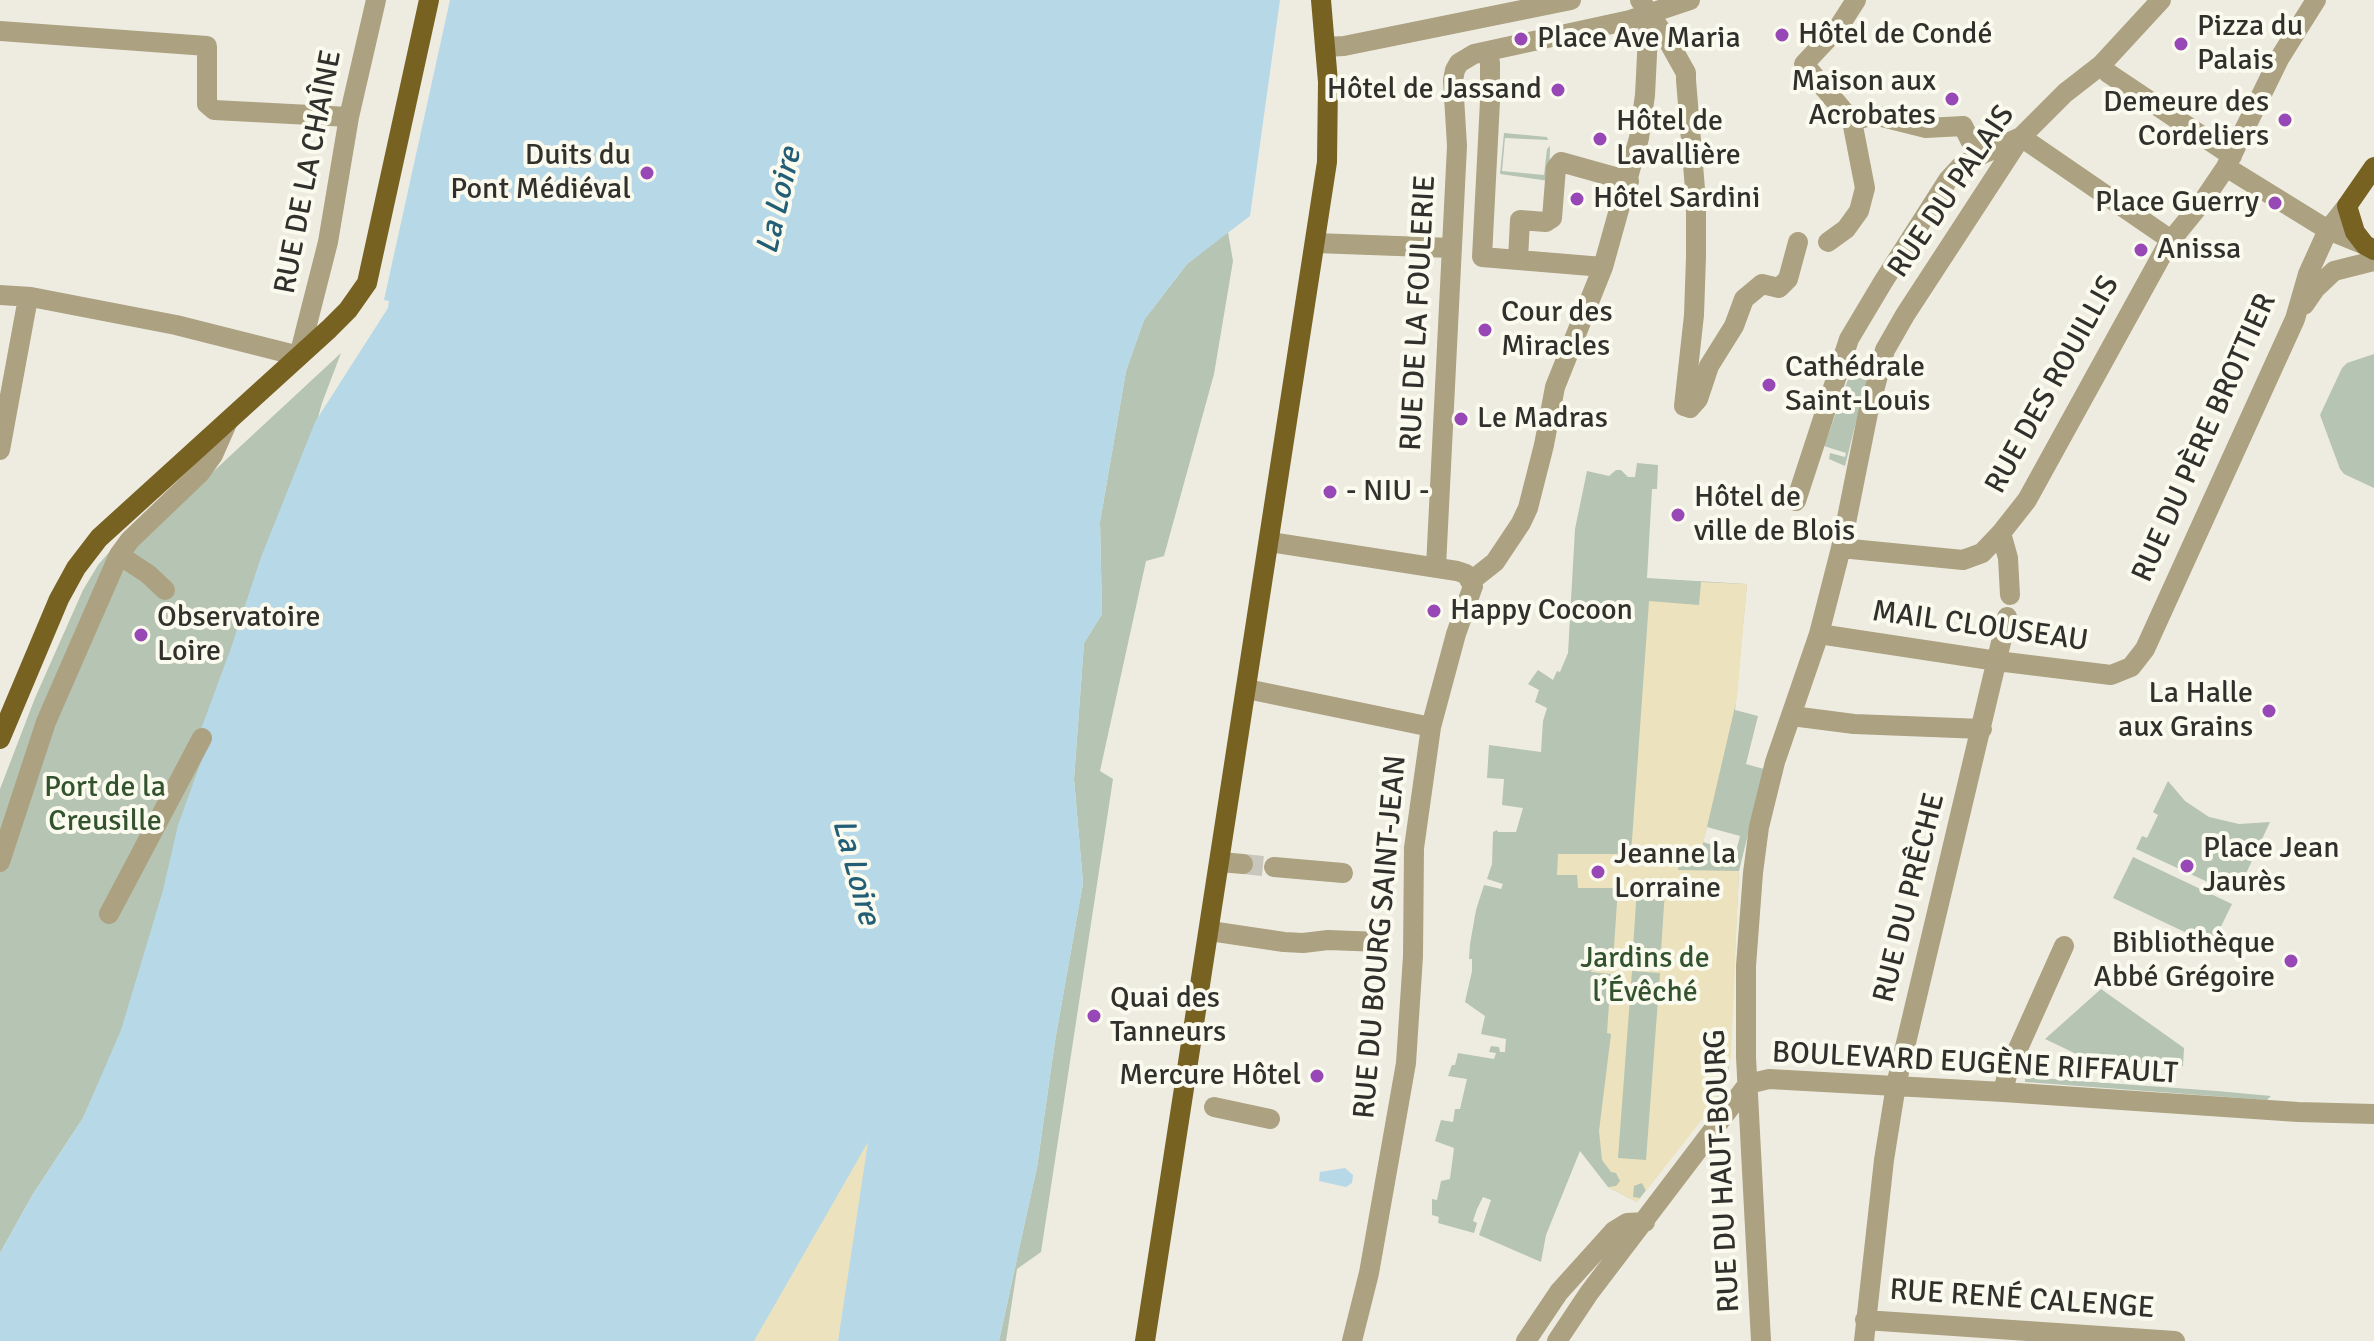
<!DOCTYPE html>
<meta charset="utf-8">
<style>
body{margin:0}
canvas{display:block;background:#eeece1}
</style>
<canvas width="2374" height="1341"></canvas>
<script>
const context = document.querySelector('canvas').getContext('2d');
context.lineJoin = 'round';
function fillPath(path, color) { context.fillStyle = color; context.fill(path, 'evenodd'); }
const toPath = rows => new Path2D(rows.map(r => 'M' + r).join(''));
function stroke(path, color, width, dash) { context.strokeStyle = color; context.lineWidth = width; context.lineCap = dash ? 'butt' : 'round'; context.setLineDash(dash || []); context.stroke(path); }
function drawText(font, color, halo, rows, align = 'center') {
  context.font = font + ' Signika,sans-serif'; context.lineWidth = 8; context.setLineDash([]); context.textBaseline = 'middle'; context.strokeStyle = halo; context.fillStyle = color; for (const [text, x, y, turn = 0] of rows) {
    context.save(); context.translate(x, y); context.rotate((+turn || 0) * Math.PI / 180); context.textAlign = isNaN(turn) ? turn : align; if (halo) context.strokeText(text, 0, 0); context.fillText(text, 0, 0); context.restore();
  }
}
const green = toPath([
 [1504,133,1547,137,1548,140,1505,138,1502,171,1544,175,1547,149,1550,146,1549,181,1500,174],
 [1228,232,1233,261,1214,374,1164,556,1146,561,1100,771,1113,779,1041,1252,1017,1269,1006,1341,999,1341,1037,1167,1055,1041,1083,883,1074,779,1084,643,1102,614,1100,522,1126,371,1144,320,1187,264],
 [341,353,322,403,193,870,83,1118,33,1194,0,1253,0,789,35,698,83,590,98,565,118,542,133,546],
 [2374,354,2374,488,2344,474,2340,469,2320,415,2342,368,2347,363],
 [1851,371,1867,378,1845,466,1829,459,1830,453,1845,457,1846,453,1824,446],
 [1637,463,1658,465,1657,489,1652,489,1647,578,1747,584,1735,710,1758,716,1746,764,1764,769,1739,871,1729,1069,1718,1097,1637,1202,1608,1187,1580,1151,1546,1235,1541,1262,1479,1235,1491,1200,1483,1197,1477,1209,1473,1221,1477,1223,1474,1233,1438,1223,1439,1217,1432,1215,1432,1199,1437,1200,1441,1181,1450,1179,1454,1148,1435,1141,1441,1120,1453,1122,1455,1109,1460,1109,1467,1079,1448,1076,1452,1065,1455,1065,1458,1053,1494,1059,1496,1053,1489,1052,1491,1046,1499,1047,1500,1052,1505,1052,1506,1039,1481,1034,1485,1016,1465,1002,1472,971,1472,959,1469,959,1470,944,1476,910,1484,885,1501,889,1503,884,1487,879,1492,864,1493,832,1497,830,1498,832,1516,832,1523,808,1502,805,1504,779,1487,778,1489,745,1541,752,1543,721,1547,708,1535,702,1539,690,1528,684,1538,670,1553,680,1557,671,1560,672,1568,653,1575,529,1587,471,1609,476,1616,470,1621,470,1628,477,1635,477],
 [1707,827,1740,836,1736,852,1703,842],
 [2168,781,2185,801,2209,817,2239,824,2270,822,2236,895,2136,849,2142,836,2147,838,2158,815,2153,812],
 [2133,857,2232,904,2212,945,2113,898],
 [2101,989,2184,1048,2183,1066,2087,1059,2045,1039],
 [2025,1077,2217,1091,2271,1096,2267,1100,2025,1082]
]);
const sand = toPath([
 [1701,582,1747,584,1737,698,1707,827,1700,856,1680,855,1678,870,1739,871,1731,1058,1725,1082,1712,1107,1646,1191,1642,1183,1634,1186,1633,1197,1640,1198,1637,1202,1608,1187,1616,1186,1620,1181,1616,1173,1611,1172,1602,1160,1599,1131,1611,1034,1607,1033,1611,974,1591,972,1592,965,1592,960,1613,961,1618,888,1578,888,1577,875,1557,875,1558,854,1631,854,1649,601,1699,605],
 [1637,888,1665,890,1660,966,1632,964],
 [1632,971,1660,973,1646,1160,1618,1158],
 [869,1139,838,1341,754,1341]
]);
const water = toPath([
 [450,0,1280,0,1250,216,1187,264,1144,320,1126,371,1100,522,1102,614,1084,643,1074,779,1083,883,1055,1041,1037,1167,999,1341,838,1341,868,1142,754,1341,0,1341,0,1253,33,1194,83,1118,121,1030,163,890,178,825,207,745,201,729,231,648,261,557,315,422,388,308,389,301,384,300],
 [1345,1168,1353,1175,1352,1183,1346,1187,1319,1181,1320,1172]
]);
const minorTunnel = toPath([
 [1243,864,1274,867]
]);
const minor = toPath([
 [1640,0,1667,39,1686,73,1686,80,1696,201,1696,257,1694,315,1684,406,1690,408,1698,399,1709,366,1734,326,1744,299,1762,284,1779,288,1788,279,1798,242],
 [0,31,207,46,207,104,214,110,349,117],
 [1325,47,1344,46,1571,0],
 [1487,52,1490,63,1490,101,1482,257,1603,267],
 [2101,65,2108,73,2232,156],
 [1852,121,1874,115,1926,128,1963,126,1978,156],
 [2021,137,2171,240],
 [2226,167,2328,230,2365,245],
 [1828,242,1846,229,1859,211,1865,188,1852,121,1804,64,1838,28,1856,0],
 [1315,243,1452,248],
 [1518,260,1520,220,1546,222,1552,218,1556,168,1561,162,1629,181],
 [0,295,31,297,176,325,299,356,328,242,349,117,376,0],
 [2304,305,2315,289,2334,271,2374,261],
 [0,450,28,298],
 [1796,501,1849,339,1883,282,1948,180,1960,167,1978,156,2021,137],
 [2001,533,2008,558,2010,595],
 [1270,542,1457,571,1466,574,1473,586,1456,634,1431,727,1414,848,1413,956,1406,1063,1369,1273,1352,1341],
 [1841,548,1963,560,1982,553,2001,533,2027,500,2168,244,2203,201,2226,167,2279,59,2316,0],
 [119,555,148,574,165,590],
 [1436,567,1457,146,1453,80,1455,70,1459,63,1474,54,1630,20,1690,0],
 [1471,581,1495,562,1521,523,1528,508,1544,445,1555,387,1603,267,1639,138,1645,95,1649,15],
 [1819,634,1997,661,2111,675,2131,667,2145,649,2295,319,2308,274,2328,230,2347,206],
 [1247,689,1431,727],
 [1792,716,1854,724,1982,729],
 [0,862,46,722,119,555,130,540,200,473,213,455,228,421],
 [1220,862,1243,864],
 [1274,867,1343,873],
 [109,914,202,738],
 [1210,931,1284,942,1303,943,1328,940,1380,942],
 [2003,1092,2008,1071,2064,946],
 [1214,1107,1270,1119],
 [1865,1320,2175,1341],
 [1526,1341,1559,1292,1614,1231,1627,1223,1645,1222],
 [1557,1341,1589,1293,1748,1084,1769,1079,2003,1092,2298,1112,2374,1114],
 [1761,1341,1746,1057,1746,966,1753,873,1759,827,1775,762,1819,634,1841,548,1868,413,1885,350,1905,315,2021,137,2065,93,2101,65,2161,0],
 [1864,1341,1884,1160,1896,1085,2007,617]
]);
const major = toPath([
 [2374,167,2347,206,2355,232,2365,245,2374,250],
 [0,739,59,599,76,568,99,538,329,329,348,310,367,283,429,0],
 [1145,1341,1327,162,1328,82,1321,0]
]);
const markers = [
 [1782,35,8,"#9847b6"],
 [1521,39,8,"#9847b6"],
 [2181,44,8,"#9847b6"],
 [1558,90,8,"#9847b6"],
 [1952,99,8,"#9847b6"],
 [2285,120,8,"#9847b6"],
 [1600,139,8,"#9847b6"],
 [647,173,8,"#9847b6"],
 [1577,199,8,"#9847b6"],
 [2275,203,8,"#9847b6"],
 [2141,250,8,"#9847b6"],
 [1485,330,8,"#9847b6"],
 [1769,385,8,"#9847b6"],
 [1461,419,8,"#9847b6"],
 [1330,492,8,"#9847b6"],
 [1678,515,8,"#9847b6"],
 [1434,611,8,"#9847b6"],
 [141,635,8,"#9847b6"],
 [2269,711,8,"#9847b6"],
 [2187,866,8,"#9847b6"],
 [1598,872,8,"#9847b6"],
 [2291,961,8,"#9847b6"],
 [1094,1016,8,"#9847b6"],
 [1317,1076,8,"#9847b6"]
];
const poiNames = [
 ["Pizza du",2197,27],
 ["Palais",2197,61],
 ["Hôtel de Condé",1798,35],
 ["Place Ave Maria",1537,39],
 ["Maison aux",1936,82,"right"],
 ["Acrobates",1936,116,"right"],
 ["Hôtel de Jassand",1542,90,"right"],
 ["Demeure des",2269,103,"right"],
 ["Cordeliers",2269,137,"right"],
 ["Hôtel de",1616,122],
 ["Lavallière",1616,156],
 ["Duits du",631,156,"right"],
 ["Pont Médiéval",631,190,"right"],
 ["Hôtel Sardini",1593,199],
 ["Place Guerry",2259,203,"right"],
 ["Anissa",2157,250],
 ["Cour des",1501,313],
 ["Miracles",1501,347],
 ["Cathédrale",1785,368],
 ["Saint-Louis",1785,402],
 ["Le Madras",1477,419],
 ["‑ NIU ‑",1346,492],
 ["Hôtel de",1694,498],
 ["ville de Blois",1694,532],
 ["Happy Cocoon",1450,611],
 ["Observatoire",157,618],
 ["Loire",157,652],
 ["La Halle",2253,694,"right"],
 ["aux Grains",2253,728,"right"],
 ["Place Jean",2203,849],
 ["Jaurès",2203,883],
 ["Jeanne la",1614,855],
 ["Lorraine",1614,889],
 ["Bibliothèque",2275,944,"right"],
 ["Abbé Grégoire",2275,978,"right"],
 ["Quai des",1110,999],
 ["Tanneurs",1110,1033],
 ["Mercure Hôtel",1301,1076,"right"]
];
const streetNames = [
 ["RUE DE LA CHAÎNE",309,172,-79],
 ["RUE DU PALAIS",1952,192,-56],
 ["RUE DE LA FOULERIE",1419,313,-87],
 ["RUE DES ROUILLIS",2053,385,-61],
 ["RUE DU PÈRE BROTTIER",2205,438,-66],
 ["MAIL CLOUSEAU",1980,627,8],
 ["RUE DU PRÊCHE",1910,898,-76],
 ["RUE DU BOURG SAINT-JEAN",1381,937,-85],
 ["BOULEVARD EUGÈNE RIFFAULT",1975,1064,3],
 ["RUE DU HAUT-BOURG",1723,1171,-93],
 ["RUE RENÉ CALENGE",2022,1300,4]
];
const parkNames = [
 ["Port de la",105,788],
 ["Creusille",105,822],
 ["Jardins de",1645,959],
 ["l’Évêché",1645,993]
];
const waterNames = [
 ["La Loire",780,201,-77],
 ["La Loire",855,872,75]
];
fillPath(green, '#b5c4b3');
fillPath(sand, '#ece2bd');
fillPath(water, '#b6d8e7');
stroke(minorTunnel, '#c8c6bd', 20, [20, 10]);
stroke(minor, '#aca181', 20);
stroke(major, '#776221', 20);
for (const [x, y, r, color] of markers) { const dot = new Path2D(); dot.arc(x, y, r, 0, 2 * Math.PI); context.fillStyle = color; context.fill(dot); stroke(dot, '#fbfaee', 3); }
drawText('30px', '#31302c', '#fbfaee', poiNames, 'left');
drawText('30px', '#31302c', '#fbfaee', streetNames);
drawText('30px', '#32532e', '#fbfaee', parkNames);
drawText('italic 32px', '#225f76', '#fbfaee', waterNames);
</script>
